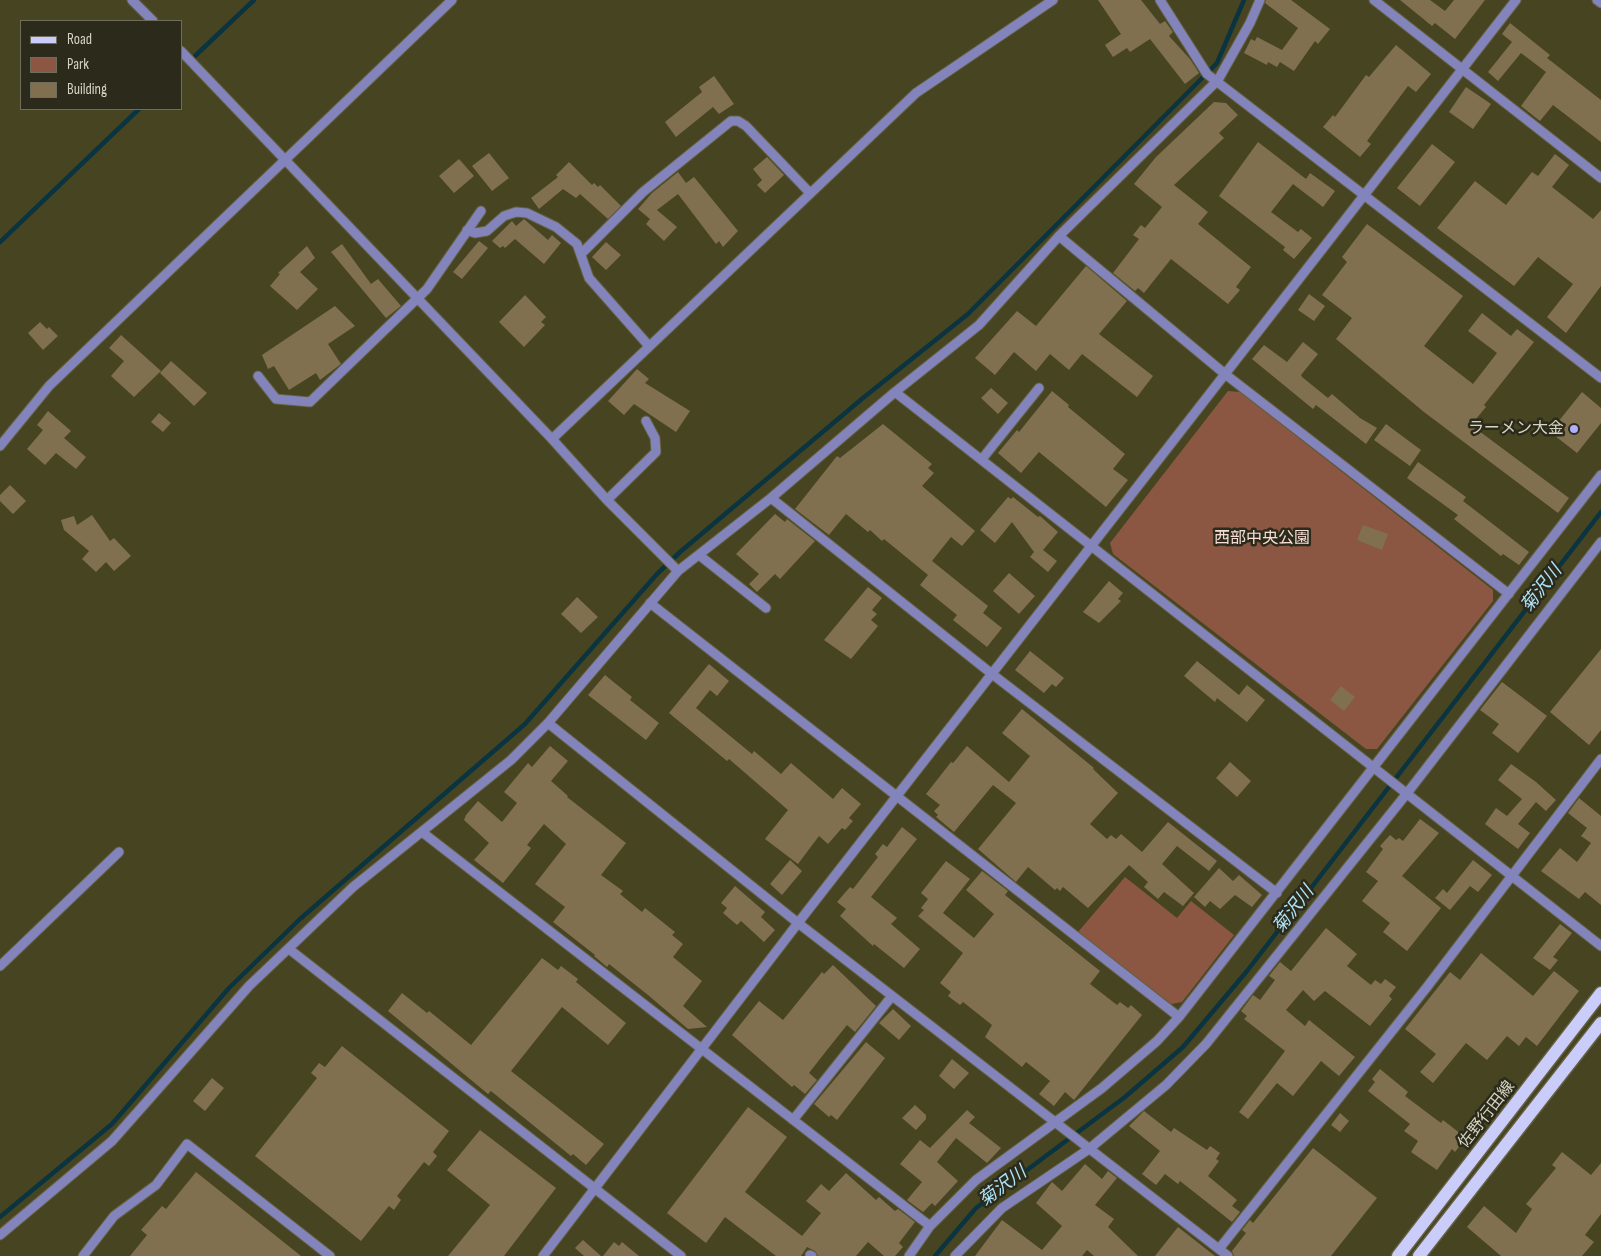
<!DOCTYPE html>
<meta charset="utf-8">
<style>
body{margin:0}
#map{position:relative;width:1601px;height:1256px;overflow:hidden;background:#474422;font-family:"Sofia Sans Condensed",sans-serif}
canvas{display:block}
.legend{position:absolute;left:20px;top:20px;width:162px;height:90px;box-sizing:border-box;background:#2b2a1b;border:1px solid #6f6e5d;margin:0;padding:6px 9px;list-style:none;font-size:15px;color:#d6d5c1}
.legend li{display:flex;align-items:center;gap:10px;height:25px}
.legend b{width:25px;border:1px solid #6f6e5d}
</style>
<div id="map">
<canvas width="1601" height="1256"></canvas>
<ul class="legend">
<li><b style="height:6px;background:#caccf9"></b>Road</li>
<li><b style="height:14px;background:#8b5742"></b>Park</li>
<li><b style="height:14px;background:#81704f"></b>Building</li>
</ul>
</div>
<script>
const context = document.querySelector('canvas').getContext('2d');
context.lineJoin = 'round';
function fillPath(path, color) { context.fillStyle = color; context.fill(path, 'evenodd'); }
const toPath = rows => new Path2D(rows.map(r => 'M' + r).join(''));
function stroke(path, color, width, dash) { context.strokeStyle = color; context.lineWidth = width; context.lineCap = dash ? 'butt' : 'round'; context.setLineDash(dash || []); context.stroke(path); }
function drawText(font, color, halo, rows, align = 'center') {
  context.font = font + ' "Sofia Sans Condensed","Noto Sans JP",sans-serif'; context.lineWidth = 5; context.setLineDash([]); context.textBaseline = 'middle'; context.strokeStyle = halo; context.fillStyle = color; for (const [text, x, y, turn = 0] of rows) {
    context.save(); context.translate(x, y); context.rotate((+turn || 0) * Math.PI / 180); context.textAlign = isNaN(turn) ? turn : align; if (halo) context.strokeText(text, 0, 0); context.fillText(text, 0, 0); context.restore();
  }
}
const green = toPath([
 [1228,391,1240,392,1493,590,1493,601,1377,749,1366,749,1113,554,1110,543],
 [1125,877,1177,918,1191,901,1234,935,1182,1002,1171,1004,1078,932]
]);
const stream = toPath([
 [195,56,254,0],
 [0,242,139,109],
 [0,1217,112,1124,229,988,300,919,525,724,657,574,680,552,863,398,968,314,1217,63,1244,0],
 [935,1256,976,1208,1125,1097,1183,1047,1247,971,1601,512]
]);
const building = toPath([
 [1098,0,1141,0,1160,24,1165,21,1173,32,1169,36,1190,59,1199,73,1185,84,1150,39,1130,52,1127,48,1113,57,1105,45,1121,34],
 [1266,0,1291,0,1330,29,1318,44,1315,41,1294,71,1280,62,1277,67,1268,62,1267,65,1244,53,1251,39,1255,41,1257,37,1282,50,1298,28,1265,3],
 [1400,0,1430,0,1445,11,1454,0,1485,0,1455,39,1435,23,1432,26],
 [1510,23,1550,55,1547,58,1601,100,1601,142,1553,105,1540,121,1521,106,1546,72,1521,53,1498,81,1488,72,1512,42,1502,34],
 [1396,45,1431,74,1416,92,1408,86,1367,141,1371,144,1360,157,1323,127,1333,115,1335,117,1366,75,1369,77],
 [714,76,734,104,719,114,713,107,676,137,665,122,702,92,699,87],
 [1466,87,1491,104,1473,129,1449,112],
 [1214,102,1226,103,1238,115,1219,133,1224,138,1174,185,1208,212,1198,224,1251,267,1236,287,1240,290,1228,304,1171,259,1144,293,1138,288,1135,291,1113,273,1139,239,1133,235,1141,225,1145,228,1162,207,1134,184,1156,157],
 [1258,142,1306,179,1310,173,1335,191,1323,207,1293,184,1271,212,1298,232,1301,229,1312,238,1294,259,1283,250,1285,247,1219,196],
 [1432,144,1455,162,1420,206,1397,188],
 [489,153,509,178,492,191,472,166],
 [1555,154,1569,165,1552,187,1593,219,1601,210,1601,286,1566,333,1547,317,1573,284,1538,257,1514,286,1437,228,1475,181,1506,205,1532,172,1538,176],
 [767,157,784,175,765,193,757,185,762,180,753,169],
 [459,159,474,176,454,193,439,176],
 [569,162,592,185,594,183,598,187,600,185,621,206,608,219,580,194,576,198,563,189,539,209,531,198,558,177,556,175],
 [678,172,686,183,694,177,738,231,723,247,719,241,716,244,678,194,657,210,677,227,664,241,646,224,650,219,638,209,652,193],
 [524,219,548,240,552,235,561,243,544,264,515,239,505,248,503,246,500,248,492,241,512,221,516,226],
 [1367,224,1463,296,1424,346,1473,384,1497,353,1468,331,1482,313,1511,336,1517,329,1534,342,1484,405,1486,407,1471,425,1569,498,1558,513,1424,412,1336,339,1352,318,1322,295,1347,262,1342,257],
 [479,241,488,248,462,279,453,272],
 [606,242,621,255,606,270,592,257],
 [342,244,371,284,378,279,401,306,386,318,331,252],
 [307,246,315,258,300,272,318,289,297,310,270,286,280,274,278,273],
 [1086,266,1127,301,1099,334,1153,376,1137,397,1082,354,1069,370,1050,354,1036,371,1014,352,995,375,975,358,1017,311,1036,326],
 [1309,294,1325,306,1314,321,1298,310],
 [525,295,546,317,541,322,545,325,524,347,499,322],
 [335,306,355,326,328,344,341,364,320,380,316,373,289,390,274,366,268,369,262,355],
 [40,322,47,329,49,327,58,336,43,350,28,333],
 [121,335,161,371,134,397,111,376,124,361,109,348],
 [1303,342,1318,354,1301,375,1302,377,1328,398,1332,394,1360,418,1377,428,1366,444,1316,405,1313,409,1252,359,1264,345,1287,362],
 [171,361,207,393,194,406,160,373],
 [637,369,649,379,645,383,690,411,676,432,634,404,624,415,608,401],
 [991,388,1008,403,998,414,981,398],
 [1052,391,1069,405,1068,407,1125,454,1113,469,1128,480,1106,507,1039,452,1021,473,998,453,1017,430,1019,432],
 [1582,392,1601,408,1601,423,1577,453,1550,432],
 [48,411,71,431,64,438,86,457,76,469,56,453,45,465,27,449,43,430,37,425],
 [159,413,171,423,163,432,151,422],
 [883,424,932,464,928,468,934,473,922,486,975,531,962,546,951,537,932,561,988,606,983,613,1002,628,987,647,953,620,957,615,920,585,928,575,884,539,882,541,870,530,868,532,846,514,829,535,795,509,837,456,840,458],
 [1386,424,1421,450,1410,466,1374,440],
 [1418,462,1466,497,1463,501,1529,552,1519,565,1503,554,1501,556,1454,519,1458,515,1407,478],
 [10,485,26,501,13,514,0,501,0,495],
 [1008,497,1011,499,1013,497,1038,517,1040,516,1058,532,1043,550,1057,561,1048,572,1030,557,1034,552,1012,522,995,543,980,530],
 [775,514,785,522,787,519,815,541,780,579,775,574,757,592,749,584,759,574,736,554],
 [92,515,110,541,114,538,131,556,114,571,106,562,96,572,82,559,89,551,64,530,61,520,74,516,77,525],
 [1363,525,1388,534,1382,550,1357,540],
 [1009,573,1035,596,1019,614,993,591],
 [1109,581,1123,593,1118,599,1121,601,1099,623,1083,612],
 [868,587,882,598,872,610,877,614,871,620,878,626,851,659,824,640],
 [577,597,598,617,581,633,561,614],
 [1601,649,1601,730,1589,745,1550,712],
 [1030,651,1064,678,1056,687,1052,684,1044,693,1015,670],
 [1197,661,1239,695,1247,685,1265,700,1247,722,1217,698,1215,702,1184,676],
 [709,664,729,681,717,696,710,690,696,708,752,754,754,751,781,774,791,763,833,799,842,788,861,804,849,818,853,821,845,830,842,828,828,844,819,836,798,864,765,839,788,810,729,759,727,761,669,713],
 [605,675,632,697,630,700,659,723,646,740,588,695],
 [1502,682,1547,716,1518,753,1492,733,1499,724,1480,710],
 [1341,686,1355,697,1344,711,1330,700],
 [1022,709,1094,768,1093,769,1118,793,1090,824,1107,839,1111,835,1116,839,1121,834,1142,852,1168,822,1217,861,1209,871,1177,846,1162,864,1194,893,1183,906,1164,892,1158,899,1144,887,1148,882,1129,865,1088,908,1063,887,1060,891,1057,888,1055,890,1028,867,1016,882,978,849,1016,803,993,785,954,832,936,817,938,815,934,811,940,805,926,794,951,762,953,763,967,746,1009,782,1030,756,1002,733],
 [550,746,568,761,551,781,568,796,567,797,626,843,601,875,623,891,620,894,642,912,645,908,675,932,672,935,683,944,673,957,702,981,683,1006,707,1027,688,1029,648,995,609,964,607,967,594,956,595,955,553,922,565,907,535,884,566,844,544,824,527,845,531,848,503,883,474,860,489,843,464,820,466,815,478,801,502,822,517,803,504,792,528,763,532,767],
 [1230,762,1251,781,1237,797,1216,778],
 [1511,764,1536,782,1556,800,1546,811,1536,802,1518,824,1530,833,1518,849,1485,824,1496,808,1507,816,1522,799,1498,780],
 [1579,798,1601,816,1601,905,1585,892,1579,899,1541,871,1560,848,1577,862,1591,843,1581,836,1587,828,1568,813],
 [1420,819,1439,833,1402,876,1441,908,1407,951,1383,932,1390,923,1362,901,1378,881,1366,872,1383,849,1380,846,1390,835,1396,840,1399,838,1403,841],
 [902,827,917,839,871,897,897,918,891,924,920,949,904,968,874,944,873,946,840,916,846,909,837,902,850,887,853,889,878,857,875,854,883,844,887,847],
 [790,860,802,871,782,895,770,884],
 [1473,860,1492,875,1478,892,1470,886,1450,910,1435,898,1443,889,1447,893],
 [946,861,970,879,943,913,974,938,994,914,966,890,982,871,1008,891,1005,895,1100,971,1090,984,1117,1005,1120,1002,1128,1008,1131,1005,1142,1015,1074,1100,1065,1092,1054,1106,1039,1094,1050,1081,1026,1062,1022,1067,985,1037,992,1025,963,1002,960,1005,948,996,951,992,940,983,963,953,918,916,924,910,921,908,928,899,921,893],
 [1219,868,1233,881,1239,875,1262,895,1252,907,1235,895,1220,909,1210,901,1205,907,1194,897],
 [735,886,765,912,761,917,775,930,764,942,741,921,737,925,723,913,727,908,721,903],
 [1560,924,1572,933,1553,957,1558,960,1550,970,1533,958],
 [1326,928,1357,954,1347,966,1371,985,1375,980,1381,984,1385,979,1396,987,1389,996,1392,999,1370,1026,1325,991,1314,1001,1303,990,1286,1010,1305,1026,1309,1020,1355,1057,1339,1076,1321,1061,1293,1096,1277,1083,1248,1119,1239,1112,1285,1051,1244,1019,1247,1016,1241,1011,1253,995,1260,1000,1275,980,1269,976,1280,962,1291,971],
 [1481,953,1533,996,1554,971,1579,991,1537,1046,1526,1037,1519,1046,1507,1036,1487,1060,1466,1043,1433,1083,1420,1072,1436,1054,1405,1029,1450,972,1460,980],
 [542,958,558,970,561,966,578,979,576,982,626,1023,608,1045,562,1007,511,1071,604,1144,586,1165,573,1154,571,1156,491,1091,488,1094,388,1011,402,993,427,1013,429,1011,471,1045],
 [833,965,876,1006,855,1032,847,1025,827,1050,809,1073,817,1080,805,1094,794,1085,792,1087,732,1035,759,1001,783,1020,822,972,824,974],
 [893,1009,911,1026,899,1040,879,1023],
 [866,1042,885,1058,837,1120,831,1115,829,1117,814,1104],
 [342,1046,449,1131,433,1152,437,1156,429,1166,424,1162,397,1196,401,1200,394,1210,389,1206,361,1241,255,1156,317,1078,311,1073,319,1063,325,1067],
 [952,1059,969,1073,954,1089,939,1076],
 [1380,1069,1408,1092,1405,1096,1441,1123,1443,1120,1466,1138,1455,1152,1452,1149,1437,1170,1411,1152,1418,1141,1404,1131,1410,1124,1368,1091,1375,1082,1372,1079],
 [212,1078,224,1088,205,1111,193,1101],
 [915,1105,926,1115,926,1119,916,1130,902,1118],
 [748,1107,787,1137,745,1192,802,1236,821,1213,806,1201,821,1184,829,1191,846,1173,876,1200,879,1197,895,1211,898,1209,915,1222,899,1243,903,1247,895,1256,884,1256,868,1242,856,1256,818,1256,815,1251,807,1247,801,1256,776,1256,725,1217,706,1243,667,1213],
 [967,1110,975,1117,969,1123,1001,1148,987,1163,956,1138,937,1162,958,1181,935,1206,932,1203,923,1212,907,1200,922,1182,900,1164,920,1140,930,1148],
 [1144,1111,1171,1132,1174,1128,1207,1150,1210,1146,1220,1153,1216,1159,1219,1161,1208,1176,1237,1200,1232,1206,1240,1212,1232,1222,1180,1181,1178,1184,1165,1174,1156,1185,1142,1174,1160,1151,1129,1126],
 [1340,1113,1349,1121,1340,1132,1331,1125],
 [480,1130,556,1188,504,1256,448,1256,490,1205,447,1170],
 [1313,1148,1377,1198,1331,1256,1234,1256,1232,1251,1246,1233,1242,1230,1250,1220,1253,1223],
 [1562,1152,1591,1175,1601,1163,1601,1214,1585,1235,1594,1242,1582,1256,1501,1256,1467,1227,1484,1206,1516,1233,1532,1209,1526,1204,1556,1168,1552,1165],
 [1085,1164,1102,1179,1108,1171,1117,1178,1095,1205,1114,1219,1108,1227,1138,1256,1094,1256,1087,1250,1082,1256,975,1256,1002,1220,1042,1250,1062,1226,1036,1203,1052,1182,1062,1191],
 [196,1172,301,1256,130,1256,147,1235,141,1230,162,1206,166,1209],
 [1178,1227,1215,1256,1155,1256],
 [583,1240,601,1256,584,1256,575,1248],
 [614,1242,619,1246,622,1242,639,1256,603,1256]
]);
const minor = toPath([
 [132,0,153,21],
 [1160,0,1207,74,1601,378],
 [1374,0,1601,178],
 [1597,0,1601,3],
 [181,51,552,439,607,500,678,571],
 [467,230,475,233,487,231,504,216,516,212,527,213,556,227,577,244,589,278,649,346],
 [1059,236,1225,374,1509,594],
 [581,254,643,192,731,121,738,121,746,126,810,193],
 [258,376,276,399,310,402,427,289,481,211],
 [895,392,1601,946],
 [552,439,916,93,1053,0],
 [0,446,49,386,452,0],
 [982,459,1039,388],
 [771,498,992,674,1277,893],
 [607,500,656,452,655,438,646,421],
 [699,555,766,608],
 [650,603,1179,1017],
 [548,723,798,923,1228,1256],
 [422,832,930,1226],
 [289,949,681,1256],
 [0,966,119,852],
 [793,1120,892,996],
 [0,1235,112,1141,249,986,353,887,511,760,548,723,678,571,771,498,895,392,979,325,1059,236,1218,80,1250,23,1260,0],
 [1219,1249,1427,987,1601,759],
 [810,1255,812,1256],
 [83,1256,114,1216,156,1185,187,1144,330,1256],
 [543,1256,798,923,1516,0],
 [909,1256,930,1226,976,1180,1102,1088,1157,1041,1179,1017,1601,475],
 [955,1256,1002,1208,1089,1149,1166,1085,1206,1044,1408,792,1601,542]
]);
const major = toPath([
 [1398,1256,1601,993],
 [1419,1256,1601,1023]
]);
const markers = [
 [1574,429,5,"#adaffb"]
];
const poiNames = [
 ["ラーメン大金",1564,429]
];
const parkNames = [
 ["西部中央公園",1262,539]
];
const streetNames = [
 ["佐野行田線",1487,1115,-52]
];
const waterNames = [
 ["菊沢川",1542,589,-52],
 ["菊沢川",1294,910,-52],
 ["菊沢川",1003,1187,-37]
];
fillPath(green, '#8b5742');
stroke(stream, '#0a3440', 4.5);
fillPath(building, '#81704f');
stroke(minor, '#646142', 11);
stroke(major, '#646142', 15);
stroke(minor, '#8384bb', 9);
stroke(major, '#caccf9', 12);
for (const [x, y, r, color] of markers) { const dot = new Path2D(); dot.arc(x, y, r, 0, 2 * Math.PI); context.fillStyle = color; context.fill(dot); stroke(dot, '#2b2a1b', 2); }
drawText('16px', '#d6d5c1', '#2b2a1b', poiNames, 'right');
drawText('16px', '#f7ded4', '#2b2a1b', parkNames);
drawText('16px', '#d6d5c1', '#2b2a1b', streetNames);
drawText('italic 18px', '#aee4f8', '#2b2a1b', waterNames);
</script>
